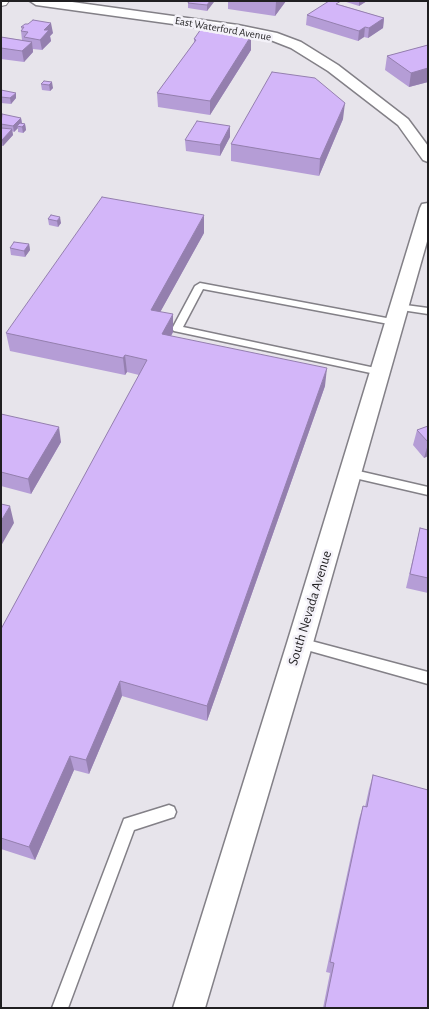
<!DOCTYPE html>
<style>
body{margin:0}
#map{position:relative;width:429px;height:1009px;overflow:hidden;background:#e7e4eb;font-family:"Alegreya Sans",sans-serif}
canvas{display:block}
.frame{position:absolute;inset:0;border:2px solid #201f21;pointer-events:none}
</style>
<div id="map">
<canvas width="429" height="1009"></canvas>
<div class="frame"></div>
</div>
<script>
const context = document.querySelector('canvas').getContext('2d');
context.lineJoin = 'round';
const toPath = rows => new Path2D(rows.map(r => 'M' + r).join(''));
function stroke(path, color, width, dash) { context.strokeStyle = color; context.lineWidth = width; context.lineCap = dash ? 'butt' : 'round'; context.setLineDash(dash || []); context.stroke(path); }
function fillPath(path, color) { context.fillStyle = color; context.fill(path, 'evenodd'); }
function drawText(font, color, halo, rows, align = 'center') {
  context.font = font + ' "Alegreya Sans",sans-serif'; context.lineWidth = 5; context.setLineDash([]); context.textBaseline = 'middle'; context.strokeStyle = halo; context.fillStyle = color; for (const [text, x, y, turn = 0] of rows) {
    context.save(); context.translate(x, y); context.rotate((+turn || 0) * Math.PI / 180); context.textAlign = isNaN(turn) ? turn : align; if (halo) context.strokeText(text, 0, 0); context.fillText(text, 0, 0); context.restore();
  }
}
const service = toPath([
 [200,283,397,320,399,322,394,325,203,289,183,327,380,369,385,372,380,375,174,331,172,329,195,286,200,283],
 [398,304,428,308,428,314,395,309,393,307,398,304],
 [350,469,428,487,428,495,346,476,345,473,350,469],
 [300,638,428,672,428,684,296,647,294,643,296,639,300,638],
 [169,805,174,807,176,812,174,817,134,830,68,1008,52,1008,124,819,169,805]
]);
const minor = toPath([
 [30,1,65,1,238,25,277,33,301,42,338,65,408,119,428,146,428,162,423,160,398,125,328,71,291,48,268,39,238,33,36,5,30,1],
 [428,203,428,238,313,643,205,1008,173,1008,287,643,420,208,422,204,428,203]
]);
const tertiary = toPath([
 [1,1,9,1,6,5,1,6,1,1]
]);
const wall = toPath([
 [214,1,207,11,188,8,188,3],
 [228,1,286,1,275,16,228,9],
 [343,1,367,1,359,6],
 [341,5,384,18,383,28,368,38,364,37,358,41,306,25,307,15],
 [21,27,53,33,50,36,51,41,42,50,33,49,33,52,24,62,1,59,1,37,22,40,21,31,22,30],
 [194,39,251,50,210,115,158,107,157,93,194,43],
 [428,45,428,82,409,87,385,70,387,56],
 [44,81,53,88,50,91,42,90,41,84],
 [1,90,16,98,11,104,1,103],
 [1,115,21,118,22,123,25,124,26,130,23,133,18,132,18,128,14,132,12,131,13,135,3,146,1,146],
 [343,119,319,176,231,161,231,144],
 [230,137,220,156,186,151,185,140],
 [51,215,61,223,58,227,49,225,48,219],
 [204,233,160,312,173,332,171,336,325,386,207,721,122,696,89,774,74,770,35,860,1,849,1,629,139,375,127,372,125,375,10,351,6,333],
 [29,244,30,250,25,257,11,255,10,248],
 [1,414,61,442,31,494,1,486],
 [428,426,428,456,424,458,413,445,417,430],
 [420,528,428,530,428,593,406,588],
 [373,775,428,1008,323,1008,330,973,326,972,359,819,363,806,365,807,369,789]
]);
const shadedWall = toPath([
 [210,1,214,2,207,11,207,5],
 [277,1,286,1,275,16,276,2],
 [359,1,367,1,359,6],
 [384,18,383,28,368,38,369,28],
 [51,23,53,33,50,36,51,41,42,50,40,40,44,30],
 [365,27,364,37,358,41,359,31],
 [251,36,251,50,210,115,210,101],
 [32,42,33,52,24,62,22,51],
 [428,68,428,82,409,87,411,73],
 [52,82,53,88,50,91,49,85],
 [16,93,16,98,11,104,10,98],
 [345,103,343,119,319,176,320,159],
 [21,118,22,124,17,126,18,128,14,132,13,126],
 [25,124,26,130,23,133,22,127],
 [230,126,230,137,220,156,220,145],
 [12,129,13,135,3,146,2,140],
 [204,215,204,233,152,327,151,310],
 [60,217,61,223,58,227,57,221],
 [29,244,30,250,25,257,24,251],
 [173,314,173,332,163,351,162,334],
 [125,355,127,372,125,375,123,358],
 [327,368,325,386,207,721,207,706],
 [59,427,61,442,31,494,28,479],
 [428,444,428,456,424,458],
 [10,506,14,523,1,546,1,521],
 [120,681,122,696,89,774,86,760],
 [70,756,74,770,35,860,29,847]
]);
const building = toPath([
 [189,1,210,1,207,5,188,3,189,1],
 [329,1,341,1,336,4,384,18,369,28,365,27,359,31,307,15,329,1],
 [33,20,51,23,44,30,49,30,40,40,24,37,28,32,21,31,24,27,21,27,25,24,28,24,33,20],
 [201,29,251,36,210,101,157,93,196,40,194,39,201,29],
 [1,37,32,42,22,51,1,48,1,37],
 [428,45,428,68,411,73,387,56,428,45],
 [272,72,315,78,345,103,320,159,231,144,272,72],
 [44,81,52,82,49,85,41,84,44,81],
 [1,90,16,93,10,98,1,97,1,90],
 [2,114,21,118,13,126,1,124,2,114],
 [197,121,230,126,220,145,185,140,197,121],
 [20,123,25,124,22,127,17,126,20,123],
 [1,128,12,129,2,140,1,140,1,128],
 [102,197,204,215,151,310,173,314,162,334,327,368,207,706,120,681,86,760,70,756,29,847,1,838,1,629,147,360,125,355,123,358,6,333,102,197],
 [51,215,60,217,57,221,48,219,51,215],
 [14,242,29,244,24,251,10,248,14,242],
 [1,414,59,427,28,479,1,472,1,414],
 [428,426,428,442,417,430,428,426],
 [1,504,10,506,1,521,1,504],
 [420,528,428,530,428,578,410,574,420,528],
 [373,775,428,790,428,1008,328,1008,325,1007,334,963,330,962,363,806,367,807,373,775]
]);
const farStreetnames = [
 ["East Waterford Avenue",223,29,10]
];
const streetNames = [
 ["South Nevada Avenue",310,608,-73]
];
stroke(service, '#838087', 3);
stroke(minor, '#838087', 3);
stroke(tertiary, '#838087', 2);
fillPath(service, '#fff');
fillPath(minor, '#fff');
fillPath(tertiary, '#fff');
fillPath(wall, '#b59dd6');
fillPath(shadedWall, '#947fae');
fillPath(building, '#d3b6f9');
stroke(building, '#947fae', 1);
drawText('11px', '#201f21', '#f4f2f9', farStreetnames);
drawText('14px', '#201f21', '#f4f2f9', streetNames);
</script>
